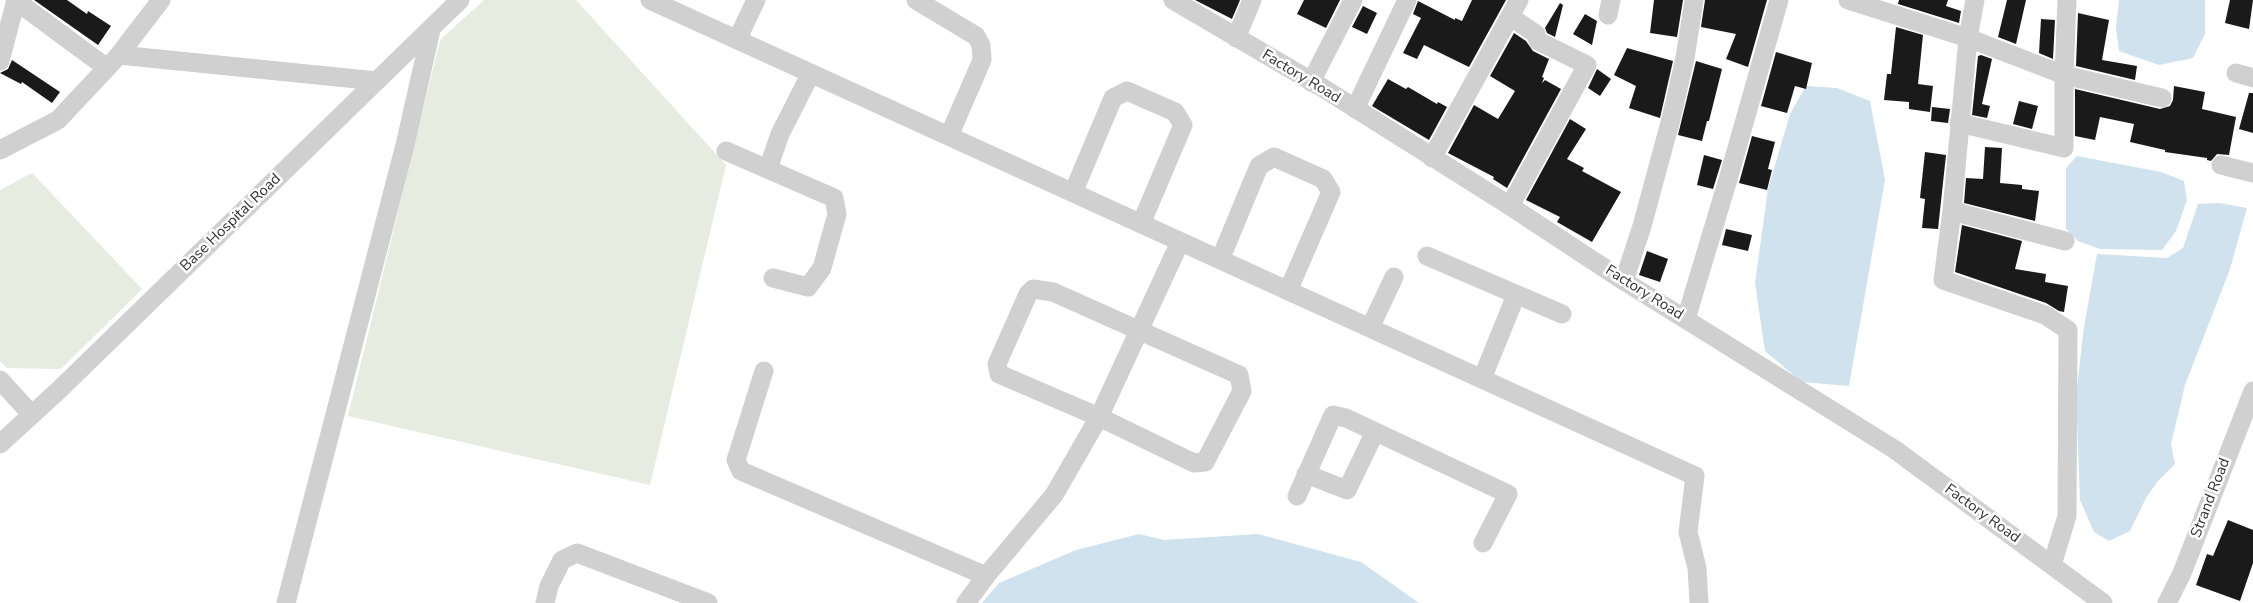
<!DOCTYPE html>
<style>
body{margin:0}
canvas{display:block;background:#fff}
</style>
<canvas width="2253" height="603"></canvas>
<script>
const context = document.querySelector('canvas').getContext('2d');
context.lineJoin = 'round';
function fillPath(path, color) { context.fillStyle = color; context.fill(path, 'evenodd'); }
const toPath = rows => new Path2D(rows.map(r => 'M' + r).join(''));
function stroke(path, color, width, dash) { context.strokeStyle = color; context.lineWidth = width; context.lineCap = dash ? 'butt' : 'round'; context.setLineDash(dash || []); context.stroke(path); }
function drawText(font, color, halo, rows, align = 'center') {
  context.font = font + ' "Nunito Sans",sans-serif'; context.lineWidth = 5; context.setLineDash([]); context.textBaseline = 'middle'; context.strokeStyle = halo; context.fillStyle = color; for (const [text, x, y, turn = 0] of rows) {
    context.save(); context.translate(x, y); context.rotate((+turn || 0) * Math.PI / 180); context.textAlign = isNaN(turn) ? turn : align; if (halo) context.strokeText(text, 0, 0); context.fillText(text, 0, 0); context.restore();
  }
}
const green = toPath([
 [484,0,576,0,726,165,650,485,348,416,440,40],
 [32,173,142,289,61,369,7,368,0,361,0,190]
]);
const water = toPath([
 [2119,0,2205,0,2205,34,2193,58,2159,65,2119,51,2116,28],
 [1806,86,1837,88,1870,101,1885,180,1849,386,1802,382,1765,351,1755,283,1768,189,1790,114],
 [2077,156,2161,172,2184,181,2187,200,2176,231,2162,250,2100,249,2078,241,2066,229,2066,168],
 [2219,203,2247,208,2230,269,2185,385,2171,444,2175,464,2157,482,2146,498,2130,531,2109,541,2094,532,2080,500,2076,395,2084,327,2097,254,2167,258,2183,248,2198,204],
 [1139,534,1164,540,1258,534,1361,562,1419,603,982,603,999,583,1076,550]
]);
const building = toPath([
 [34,0,67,0,87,14,88,11,111,26,98,45],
 [1195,0,1240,0,1232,19],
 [1304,0,1340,0,1326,28,1297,14],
 [1472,0,1506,0,1469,67,1424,45,1417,59,1403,53,1421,18,1413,14,1418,1,1455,20,1455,18,1462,21],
 [1654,0,1683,0,1677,37,1650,33],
 [1705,0,1767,0,1748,67,1726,59,1736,34,1701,27],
 [1899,0,1948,0,1946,6,1961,11,1959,23,1898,4],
 [2007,0,2026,0,2016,44,1998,37],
 [2230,0,2253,0,2249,29,2225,23],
 [1560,3,1563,5,1555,37,1547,33,1545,28],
 [1363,6,1377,13,1367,34,1352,27],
 [2078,13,2109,20,2102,60,2137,66,2135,80,2076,66],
 [1585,14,1597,21,1592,45,1573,34],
 [2041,19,2055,20,2053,59,2039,53],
 [1896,27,1923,35,1918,84,1933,86,1930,112,1909,109,1909,102,1884,100,1887,74,1891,74],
 [1514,33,1526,41,1533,51,1549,59,1542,77,1544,78,1542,83,1545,80,1561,89,1507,188,1493,179,1494,177,1448,153,1474,105,1498,119,1515,91,1490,76],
 [1627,48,1673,61,1660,118,1629,108,1636,86,1614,75],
 [1776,52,1812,63,1806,89,1795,86,1787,113,1761,106],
 [1981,55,1992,59,1982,104,1990,106,1987,118,1972,115,1978,56],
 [12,60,60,92,52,103,22,82,21,84,0,73,8,69],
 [1696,61,1722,69,1709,121,1707,121,1702,141,1678,135],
 [1597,69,1611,79,1600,96,1588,88],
 [1388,79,1406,89,1408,87,1437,104,1438,102,1447,107,1429,140,1372,106],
 [2174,86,2205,92,2202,109,2236,117,2229,155,2217,154,2211,161,2207,160,2207,158,2165,152,2165,150,2130,142,2134,124,2100,117,2095,140,2075,136,2075,89,2160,109,2170,106,2173,100],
 [2249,93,2253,93,2253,133,2239,129],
 [2019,101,2038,106,2032,129,2013,124],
 [1932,107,1950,109,1948,123,1931,121],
 [1570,119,1586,129,1567,159,1584,168,1582,171,1621,192,1592,242,1557,222,1560,217,1526,200],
 [1752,136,1775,142,1768,169,1772,170,1767,190,1739,183],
 [1985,147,2002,148,2000,183,2022,185,2022,189,2039,191,2035,221,1964,203,1966,178,1983,179],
 [1925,152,1946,155,1938,229,1922,228,1925,199,1920,198],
 [1704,155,1722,160,1713,189,1697,185],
 [1962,225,2022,241,2015,269,2046,274,2045,282,2068,286,2064,312,2059,311,2046,303,1955,272],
 [1726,229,1752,235,1748,251,1722,245],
 [1647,251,1668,259,1660,282,1639,275],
 [2228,520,2253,530,2253,563,2240,601,2196,585,2207,554,2213,556]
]);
const minor = toPath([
 [15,0,107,68],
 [161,0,119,55,377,81],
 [650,0,1695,476,1688,532,1697,568,1699,603],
 [916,0,976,36,981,45,982,60,949,136],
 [1173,0,1323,88,1510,206,1624,281,1894,449,2103,603],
 [1848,0,1968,38,2064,75,2162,98],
 [1975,0,1968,38,1952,211,1943,280,2045,315,2068,330,2067,516,2052,565],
 [1608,15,1611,0],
 [1236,38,1252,0],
 [737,40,756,0],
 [0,61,16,0],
 [2236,73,2253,78],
 [1311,82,1353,0],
 [1355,109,1407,0],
 [1959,123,2064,148,2064,75,2067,0],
 [0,150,58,120,119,55],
 [726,151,834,198,837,214,822,268,808,287,773,278],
 [1432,158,1519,0],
 [2221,165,2253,173],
 [768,169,780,134,811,73],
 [1073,193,1113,98,1127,91,1175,112,1183,125,1141,224],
 [1510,206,1587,65,1538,41,1536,34,1511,17],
 [1952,211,2065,241],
 [1427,256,1562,314],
 [1220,260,1259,166,1274,157,1323,179,1331,192,1288,291],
 [1624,281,1642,226,1671,119,1685,58,1694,0],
 [1033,289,1053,292,1239,375,1242,391,1205,462,1194,463,1099,417,999,374,997,364,1028,294,1033,289],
 [1686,319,1729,176,1779,0],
 [1370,328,1394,277],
 [764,371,736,460,741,471,986,576],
 [1482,379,1516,295],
 [0,380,32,415],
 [0,444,59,390,460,0],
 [1306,474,1347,490,1375,432],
 [1297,496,1333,415,1346,418,1508,494,1483,543],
 [286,603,405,145,431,30],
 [545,603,549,586,562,560,577,553,708,603],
 [966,603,986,576,1054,495,1099,417,1180,242],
 [2167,603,2182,573,2253,391]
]);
const streetNames = [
 ["Factory Road",1301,77,31],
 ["Base Hospital Road",231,223,-44],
 ["Factory Road",1644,293,32],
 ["Strand Road",2211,498,-69],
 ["Factory Road",1982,514,36]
];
fillPath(green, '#e6ecdf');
fillPath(water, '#cfe2ee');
fillPath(building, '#1a1a1a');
stroke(minor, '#d0d0d0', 19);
drawText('15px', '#333', '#fff', streetNames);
</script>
